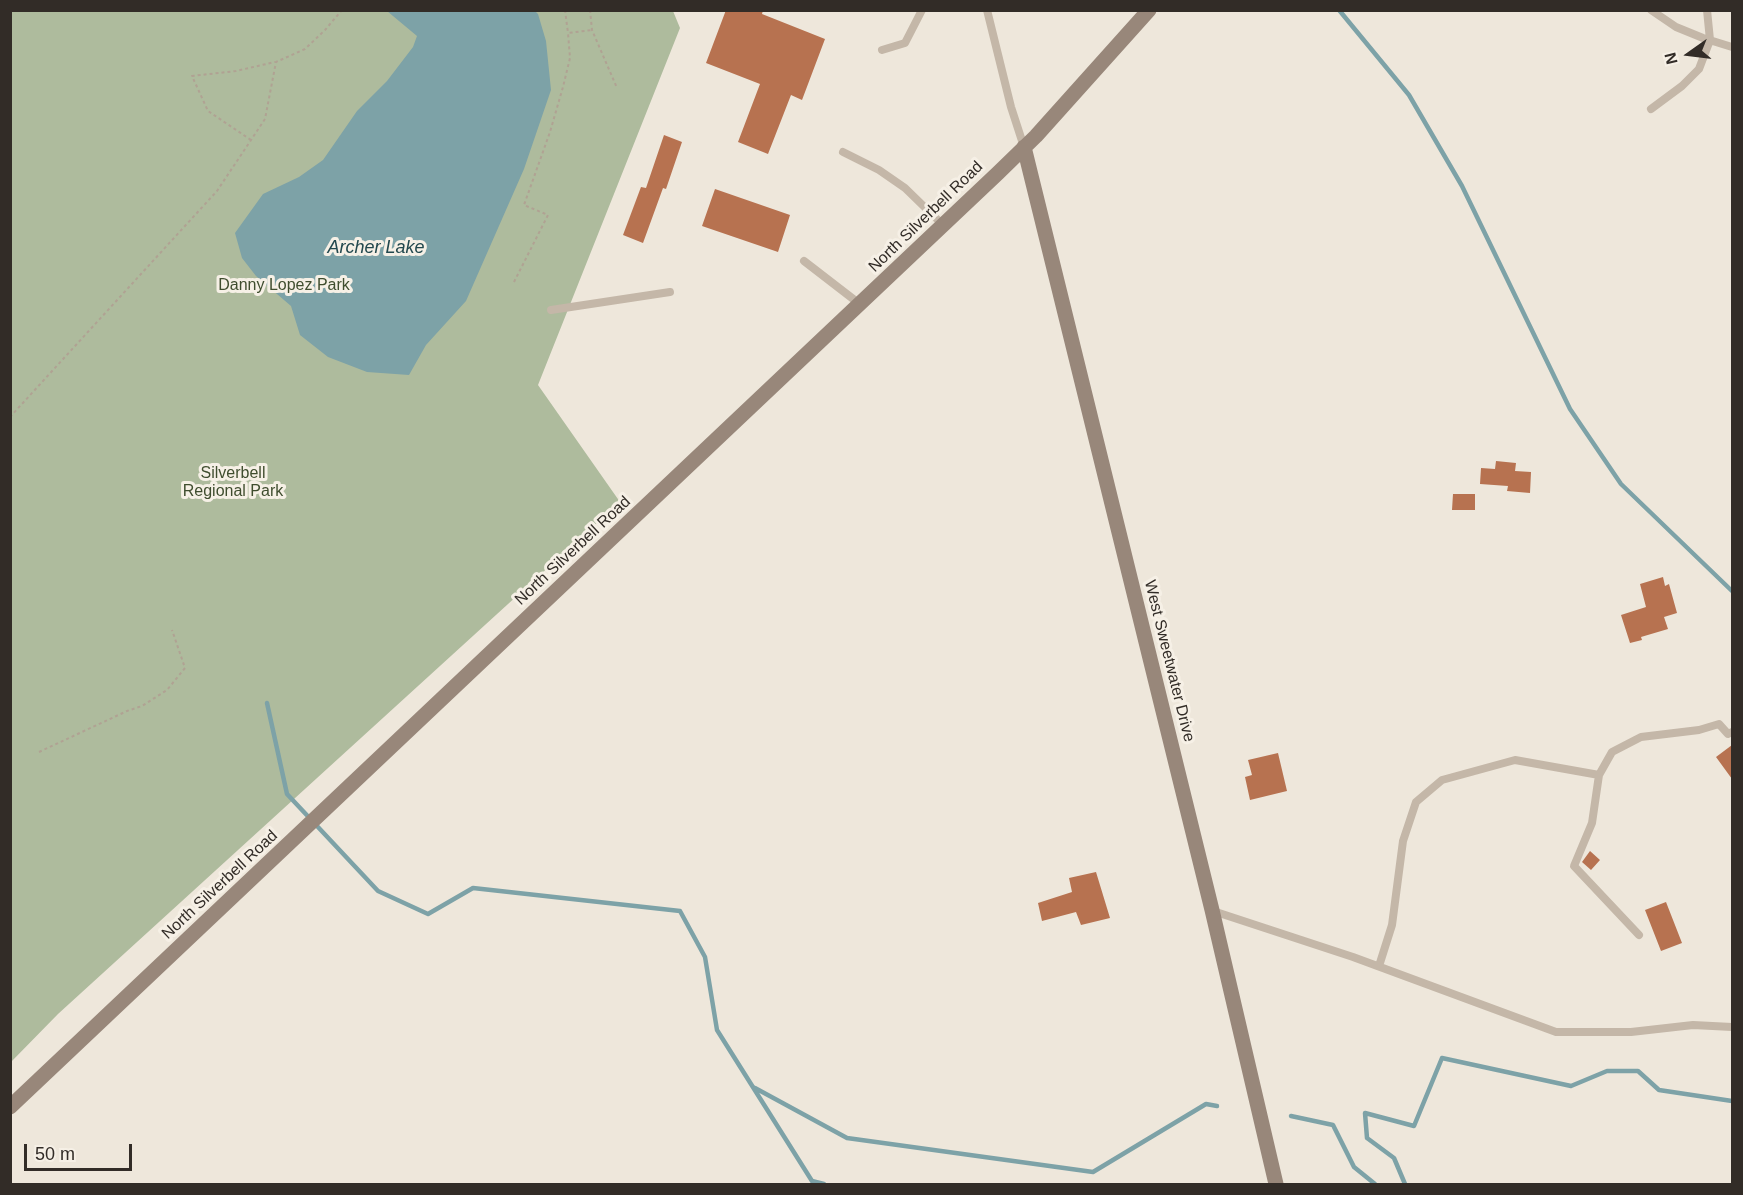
<!DOCTYPE html>
<style>
body{margin:0}
#map{position:relative;width:1743px;height:1195px;overflow:hidden;background:#eee7db;font-family:Arial,sans-serif}
canvas{display:block}
.frame{position:absolute;inset:0;border:12px solid #322c27;pointer-events:none}
.north{position:absolute;left:1659px;top:24px;width:60px;height:60px;-webkit-text-stroke:4px #f6f0e6;paint-order:stroke;rotate:256deg;font-size:16px;font-weight:700;line-height:24px;text-align:center;color:#322c27}
.north::after{content:'';display:block;margin:auto;width:21px;height:27px;background:#322c27;clip-path:polygon(50% 0,100% 100%,50% 72%,0 100%)}
.scale{position:absolute;left:24px;top:1144px;width:108px;height:27px;box-sizing:border-box;border:3px solid #322c27;border-top:0;padding-left:8px;font-size:18px;line-height:21px;white-space:nowrap;color:#322c27;-webkit-text-stroke:4px #f6f0e6;paint-order:stroke}
</style>
<div id="map">
<canvas width="1743" height="1195"></canvas>
<div class="frame"></div>
<div class="north">N</div>
<div class="scale">50 m</div>
</div>
<script>
const context = document.querySelector('canvas').getContext('2d');
context.lineJoin = 'round';
function fillPath(path, color) { context.fillStyle = color; context.fill(path, 'evenodd'); }
const toPath = rows => new Path2D(rows.map(r => 'M' + r).join(''));
function stroke(path, color, width, dash) { context.strokeStyle = color; context.lineWidth = width; context.lineCap = dash ? 'butt' : 'round'; context.setLineDash(dash || []); context.stroke(path); }
function drawText(font, color, halo, rows, align = 'center') {
  context.font = font + ' Arial,sans-serif'; context.lineWidth = 6; context.setLineDash([]); context.textBaseline = 'middle'; context.strokeStyle = halo; context.fillStyle = color; for (const [text, x, y, turn = 0] of rows) {
    context.save(); context.translate(x, y); context.rotate((+turn || 0) * Math.PI / 180); context.textAlign = isNaN(turn) ? turn : align; if (halo) context.strokeText(text, 0, 0); context.fillText(text, 0, 0); context.restore();
  }
}
const green = toPath([
 [11,11,673,11,680,28,538,385,620,502,58,1014,11,1062]
]);
const water = toPath([
 [535,11,538,14,546,41,551,90,524,169,466,301,426,345,409,375,367,372,328,357,300,335,291,306,256,276,242,258,235,233,263,194,299,177,323,160,357,111,387,81,413,47,417,36,387,11]
]);
const stream = toPath([
 [1339,10,1409,95,1462,186,1570,409,1621,484,1732,591],
 [267,703,287,794,378,891,428,914,473,888,680,911,705,957,717,1030,812,1181,824,1184],
 [755,1088,847,1138,1093,1172,1206,1104,1217,1106],
 [1291,1116,1333,1125,1354,1167,1375,1184],
 [1405,1184,1394,1158,1367,1138,1365,1113,1414,1126,1442,1058,1571,1086,1607,1071,1638,1071,1659,1090,1732,1101]
]);
const building = toPath([
 [726,10,763,10,762,14,825,39,802,100,791,95,768,154,738,142,760,84,706,63],
 [664,135,682,142,666,189,663,188,643,243,623,235,641,187,646,188],
 [715,189,790,215,778,252,702,226],
 [1496,461,1516,463,1515,471,1531,472,1530,493,1507,491,1508,486,1480,484,1481,468,1495,469],
 [1453,494,1475,494,1475,510,1452,510],
 [1663,577,1665,586,1669,584,1677,613,1664,617,1668,629,1641,637,1642,640,1630,643,1621,615,1646,607,1640,584],
 [1732,745,1732,779,1716,757],
 [1278,753,1287,791,1250,800,1245,777,1252,775,1248,760],
 [1590,851,1600,860,1591,870,1582,862],
 [1096,872,1110,918,1081,925,1076,912,1042,921,1038,903,1072,892,1069,878],
 [1666,902,1682,943,1661,951,1645,910]
]);
const path = toPath([
 [565,10,568,33],
 [590,10,592,30,617,88],
 [251,140,208,111,192,76,236,71,275,62],
 [514,282,548,215,524,205,550,132,563,87,570,58,568,33,592,30],
 [10,417,217,191,265,119,276,62,305,49,325,30,342,10],
 [39,752,127,711,142,706,167,690,185,668,172,630]
]);
const lane = toPath([
 [987,10,1011,107,1024,147],
 [1651,10,1676,27,1703,38,1732,47],
 [882,50,905,43,922,10],
 [1651,109,1682,86,1699,69,1710,40,1707,10],
 [843,152,879,170,905,188,943,225],
 [804,261,861,305],
 [551,310,670,292],
 [1599,775,1592,823,1574,866,1639,935],
 [1213,911,1353,957,1556,1032,1631,1032,1693,1025,1732,1027],
 [1379,966,1392,925,1403,841,1416,802,1442,780,1515,760,1599,775,1612,752,1641,737,1699,730,1719,724,1728,734,1732,732]
]);
const secondary = toPath([
 [1024,147,1212,910,1276,1184],
 [10,1107,998,173,1036,136,1149,10]
]);
const streetNames = [
 ["North Silverbell Road",926,217,-44],
 ["North Silverbell Road",573,551,-43],
 ["West Sweetwater Drive",1169,661,76],
 ["North Silverbell Road",220,885,-43]
];
const parkNames = [
 ["Danny Lopez Park",284,286],
 ["Silverbell",233,474],
 ["Regional Park",233,492]
];
const waterNames = [
 ["Archer Lake",376,248]
];
fillPath(green, '#aebb9d');
fillPath(water, '#7da2a7');
stroke(stream, '#7da2a7', 4.5);
fillPath(building, '#b77250');
stroke(path, '#b0a293', 2, [3, 3]);
stroke(lane, '#c4b7a8', 8);
stroke(secondary, '#98877a', 15);
drawText('16px', '#322c27', '#f6f0e6', streetNames);
drawText('16px', '#3f4d2e', '#f6f0e6', parkNames);
drawText('italic 18px', '#22484e', '#f6f0e6', waterNames);
</script>
